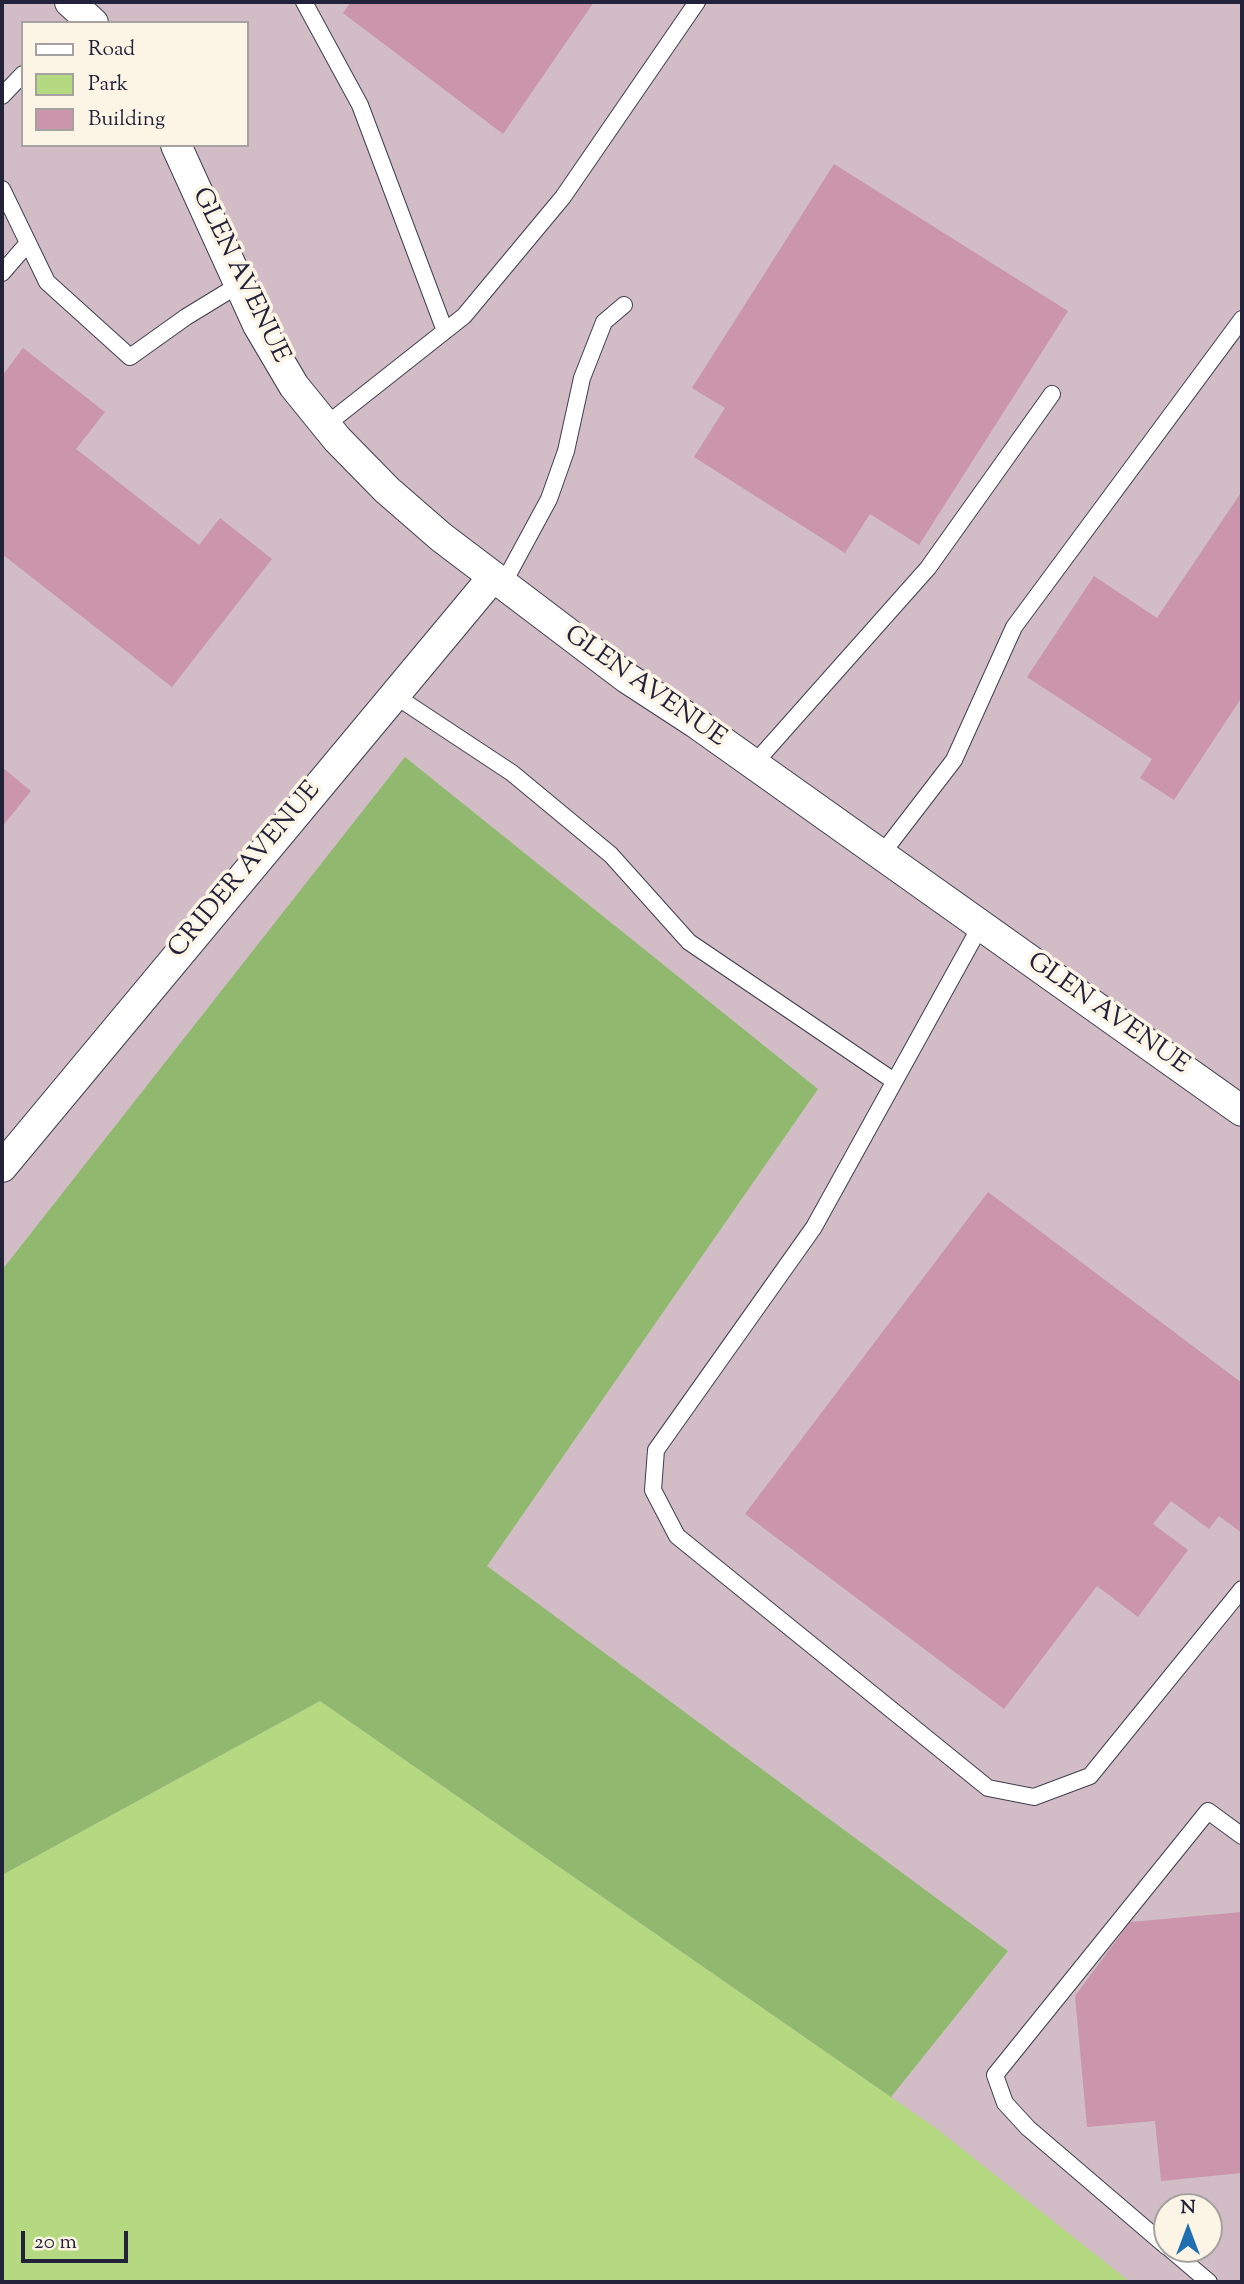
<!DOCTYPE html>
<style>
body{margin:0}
#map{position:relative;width:1244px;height:2284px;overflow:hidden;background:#eddfbd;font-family:"Sorts Mill Goudy",serif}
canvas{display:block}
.frame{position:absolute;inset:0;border:4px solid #22223b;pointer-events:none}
.legend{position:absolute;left:21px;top:21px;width:228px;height:126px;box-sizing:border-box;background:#fcf5e5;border:2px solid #a5a1a1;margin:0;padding:9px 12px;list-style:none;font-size:21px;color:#22223b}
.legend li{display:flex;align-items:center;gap:14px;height:35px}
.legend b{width:35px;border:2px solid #a5a1a1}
.north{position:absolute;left:1153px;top:2193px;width:70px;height:70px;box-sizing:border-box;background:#fcf5e5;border:2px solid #a5a1a1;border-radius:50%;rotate:0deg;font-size:19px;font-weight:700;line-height:28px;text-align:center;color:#22223b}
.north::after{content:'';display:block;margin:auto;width:24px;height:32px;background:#1f6fb2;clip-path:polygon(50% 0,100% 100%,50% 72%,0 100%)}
.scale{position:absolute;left:21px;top:2231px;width:107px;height:32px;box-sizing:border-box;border:4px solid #22223b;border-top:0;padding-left:9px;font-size:21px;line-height:24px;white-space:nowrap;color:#22223b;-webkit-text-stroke:5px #fcf5e5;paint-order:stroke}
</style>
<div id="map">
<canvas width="1244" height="2284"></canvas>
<div class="frame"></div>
<ul class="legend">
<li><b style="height:9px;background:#fff"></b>Road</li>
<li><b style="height:19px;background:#b5d981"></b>Park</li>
<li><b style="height:19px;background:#cb95ab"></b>Building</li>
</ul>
<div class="north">N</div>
<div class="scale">20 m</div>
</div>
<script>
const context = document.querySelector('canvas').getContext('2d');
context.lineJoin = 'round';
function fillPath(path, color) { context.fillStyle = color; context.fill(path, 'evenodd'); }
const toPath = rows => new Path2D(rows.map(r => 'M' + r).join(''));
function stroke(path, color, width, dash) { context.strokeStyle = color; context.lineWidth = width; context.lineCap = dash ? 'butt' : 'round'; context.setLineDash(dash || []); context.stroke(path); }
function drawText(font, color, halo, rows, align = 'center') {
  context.font = font + ' "Sorts Mill Goudy",serif'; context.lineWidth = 7; context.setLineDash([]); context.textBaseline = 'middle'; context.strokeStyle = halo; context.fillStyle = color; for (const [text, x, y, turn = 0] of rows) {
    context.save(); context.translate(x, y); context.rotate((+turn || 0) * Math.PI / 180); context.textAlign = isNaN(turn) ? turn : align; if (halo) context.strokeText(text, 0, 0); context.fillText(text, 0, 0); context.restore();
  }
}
const industrial = toPath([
 [2,2,1242,2,1242,2282,2,2282],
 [23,23,247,23,247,145,23,145],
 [1167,2207,1209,2207,1209,2249,1167,2249]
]);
const green = toPath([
 [320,1701,937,2129,1130,2282,2,2282,2,1875]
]);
const forest = toPath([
 [405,757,818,1089,487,1566,1008,1951,891,2097,320,1701,2,1875,2,1270]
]);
const building = toPath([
 [351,2,594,2,503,134,343,13],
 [834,164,1068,311,919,545,870,514,845,553,694,457,725,408,692,388],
 [23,348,105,412,76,449,199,545,220,518,272,559,172,687,2,554,2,376],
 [1242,491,1242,697,1174,800,1140,778,1152,759,1027,677,1094,576,1157,618],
 [2,767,31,791,2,827],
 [988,1192,1242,1383,1242,1533,1219,1516,1209,1529,1171,1501,1153,1524,1188,1550,1138,1617,1097,1586,1004,1709,745,1514],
 [1242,1912,1242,2173,1161,2181,1155,2121,1087,2127,1075,1996,1130,1922]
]);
const service = toPath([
 [304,2,360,105,445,331],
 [2,96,23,74],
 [2,189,47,282,130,357,186,317,240,284],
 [2,273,28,243],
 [326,425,464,316,563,197,697,2],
 [503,584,549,499,566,451,582,378,604,322,624,305],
 [394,695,512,773,611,855,689,942,894,1081],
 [753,765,928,568,1052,394],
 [881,855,954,760,1014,627,1242,319],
 [981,925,814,1227,656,1450,653,1490,677,1536,988,1788,1034,1797,1090,1776,1242,1589],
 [1167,2247,1028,2128,1005,2103,995,2075,1208,1811,1242,1836],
 [1170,2249,1209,2282]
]);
const minor = toPath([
 [70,2,93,23],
 [176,145,258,325,294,386,337,439,387,490,441,537,627,678,696,723,1242,1111],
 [2,1167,493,577]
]);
const streetNames = [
 ["GLEN AVENUE",239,276,64],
 ["GLEN AVENUE",644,688,35],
 ["CRIDER AVENUE",246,871,-50],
 ["GLEN AVENUE",1107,1015,35]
];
fillPath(industrial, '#d2bdc7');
fillPath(green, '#b5d981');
fillPath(forest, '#90b96f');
fillPath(building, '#cb95ab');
stroke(service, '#403e4e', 18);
stroke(minor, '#403e4e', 32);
stroke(service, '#fff', 16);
stroke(minor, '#fff', 30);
drawText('26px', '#22223b', '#fcf5e5', streetNames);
</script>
